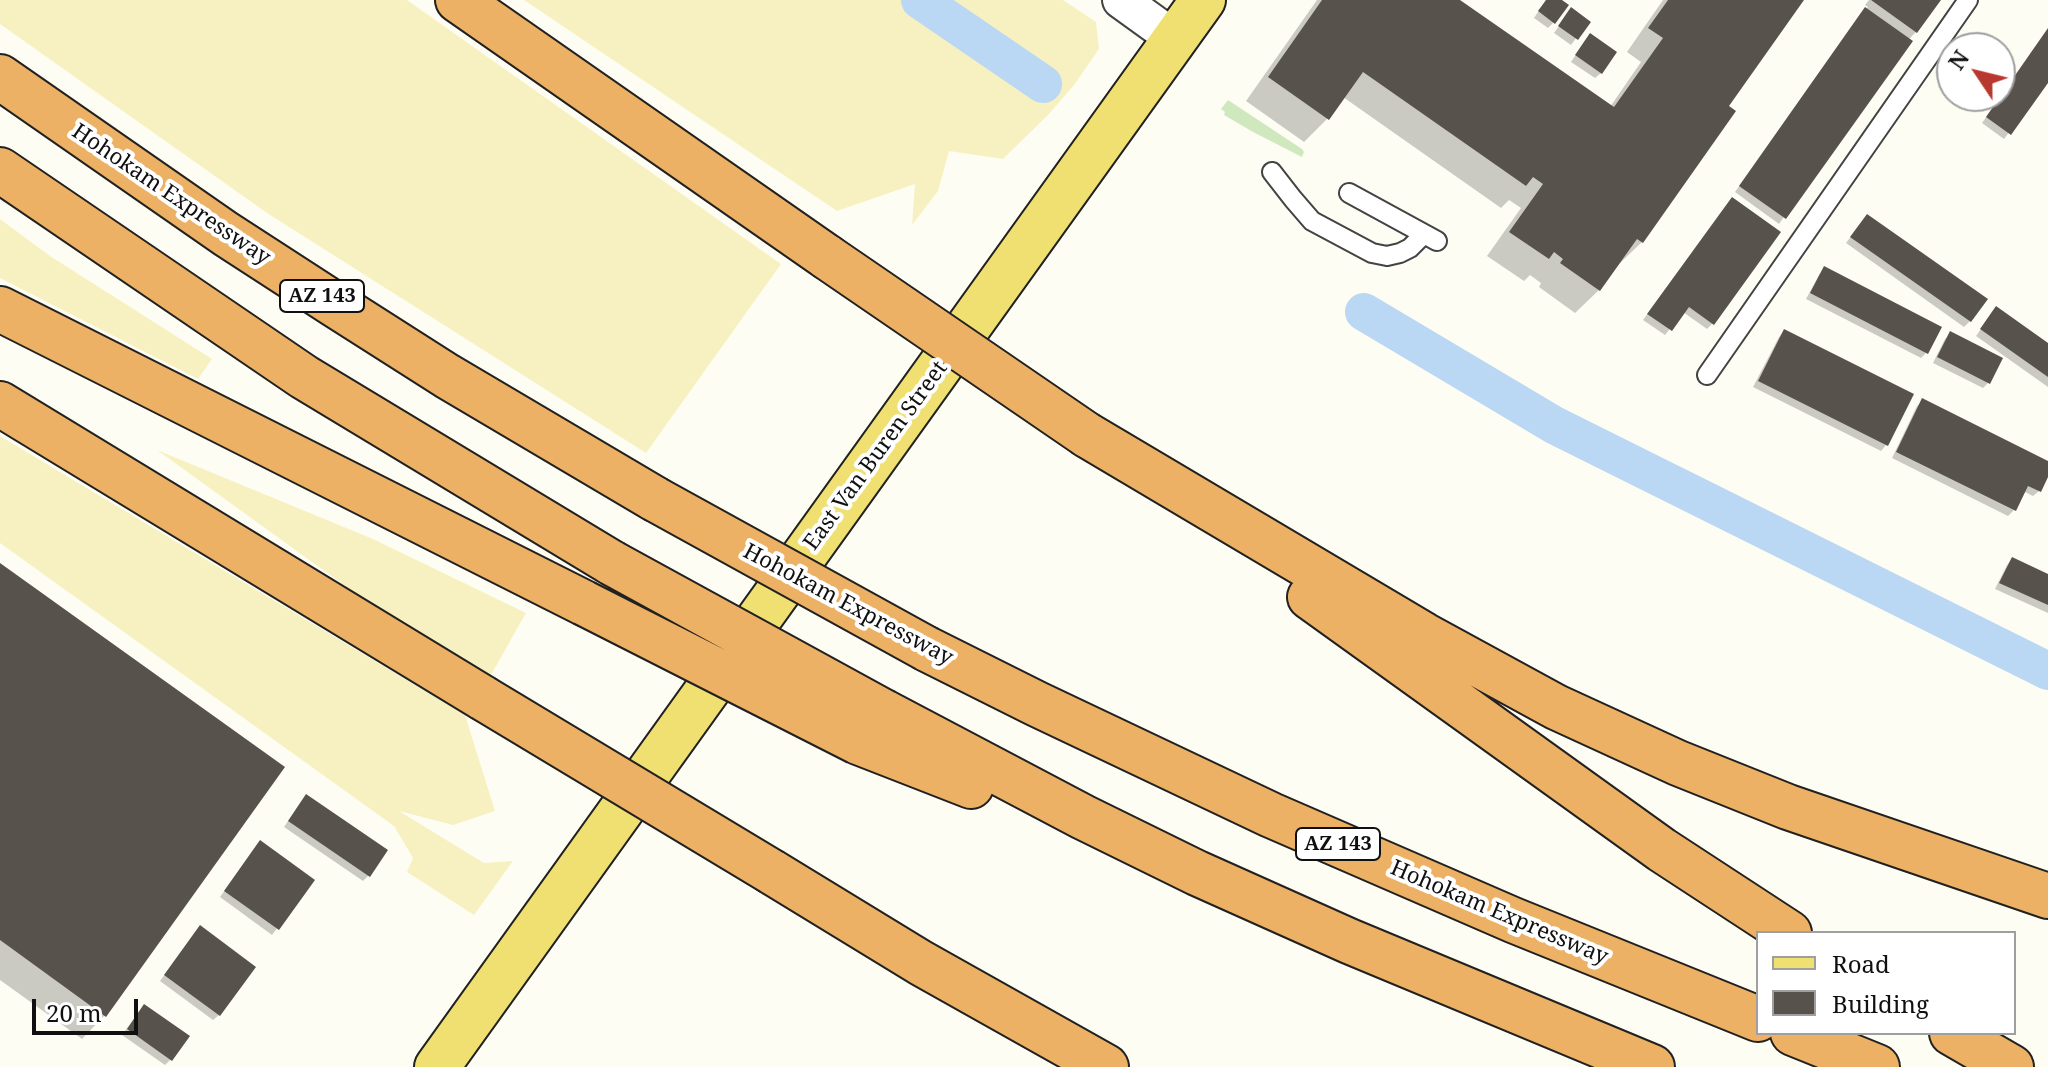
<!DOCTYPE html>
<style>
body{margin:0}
#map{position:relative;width:2048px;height:1067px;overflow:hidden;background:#fefdf3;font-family:"Noto Serif",serif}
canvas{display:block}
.legend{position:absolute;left:1756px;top:931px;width:260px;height:104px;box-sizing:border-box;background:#fff;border:2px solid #9f9f9f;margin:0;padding:10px 14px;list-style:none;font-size:24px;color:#101010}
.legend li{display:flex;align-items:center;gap:16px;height:40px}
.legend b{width:40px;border:2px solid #9f9f9f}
.north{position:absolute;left:1936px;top:32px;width:80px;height:80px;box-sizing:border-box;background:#fff;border:2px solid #9f9f9f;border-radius:50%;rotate:305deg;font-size:22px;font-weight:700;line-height:32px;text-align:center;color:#101010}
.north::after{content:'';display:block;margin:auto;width:28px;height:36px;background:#b8382f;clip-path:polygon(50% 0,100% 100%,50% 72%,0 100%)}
.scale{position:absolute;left:32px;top:999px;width:106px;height:36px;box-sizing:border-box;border:4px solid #101010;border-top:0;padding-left:10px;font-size:24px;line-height:28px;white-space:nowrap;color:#101010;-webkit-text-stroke:6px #fff;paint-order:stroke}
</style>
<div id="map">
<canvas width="2048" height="1067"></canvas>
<ul class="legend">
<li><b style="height:10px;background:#f0e071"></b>Road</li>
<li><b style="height:22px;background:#58524d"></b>Building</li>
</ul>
<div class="north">N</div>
<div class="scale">20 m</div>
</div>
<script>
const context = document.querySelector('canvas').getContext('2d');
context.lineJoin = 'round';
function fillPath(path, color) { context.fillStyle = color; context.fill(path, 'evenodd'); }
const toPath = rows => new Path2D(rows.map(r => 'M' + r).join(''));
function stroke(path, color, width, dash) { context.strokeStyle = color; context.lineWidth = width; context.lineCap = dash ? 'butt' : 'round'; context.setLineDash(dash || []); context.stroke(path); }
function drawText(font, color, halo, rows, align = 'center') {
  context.font = font + ' "Noto Serif",serif'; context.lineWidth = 8; context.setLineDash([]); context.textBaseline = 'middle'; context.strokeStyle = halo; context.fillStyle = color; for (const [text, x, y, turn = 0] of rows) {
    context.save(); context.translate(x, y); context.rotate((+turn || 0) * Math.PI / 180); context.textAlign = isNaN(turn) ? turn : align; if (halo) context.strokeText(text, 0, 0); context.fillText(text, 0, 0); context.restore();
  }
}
const green = toPath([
 [1228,100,1302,149,1304,152,1302,157,1253,132,1224,115,1225,112,1221,109]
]);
const sand = toPath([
 [0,0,407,0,781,264,646,453,267,213,0,24],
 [524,0,1063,0,1096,22,1099,49,1074,85,1048,115,1003,159,949,151,938,191,912,225,915,184,837,211],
 [0,219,50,256,212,359,198,379,0,278],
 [0,436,465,715,495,811,453,825,399,811,484,863,513,861,474,915,407,872,413,858,394,826,0,543],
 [157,450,373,539,526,613,487,682,402,627]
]);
const shadow = toPath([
 [1317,0,1456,0,1610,107,1641,62,1627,52,1663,0,1801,0,1727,106,1642,242,1618,265,1617,264,1599,290,1575,313,1539,287,1541,283,1530,275,1524,281,1487,256,1521,208,1509,200,1501,208,1343,97,1327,119,1304,142,1246,101],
 [1546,0,1558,0,1554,22,1548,28,1534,18],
 [1869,0,1938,0,1916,32,1908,40,1779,224,1735,192,1860,15,1868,7,1865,5],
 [1566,16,1588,22,1571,45,1554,33],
 [2048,29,2048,80,2004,139,1982,123],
 [1585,41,1601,73,1595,78,1571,62],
 [1727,205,1712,324,1707,329,1683,312,1665,335,1643,320],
 [1862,222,1970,321,1964,327,1846,243],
 [1824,269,1926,353,1921,358,1806,299,1819,275],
 [1991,315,2048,345,2048,387,1976,336],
 [1784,331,1886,445,1881,451,1753,387,1779,337],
 [1951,334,1988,383,1983,388,1933,363,1945,339],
 [1923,401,2048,463,2048,473,2039,491,2033,496,2023,491,2014,510,2008,516,1892,458,1917,406],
 [2012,559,2048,576,2048,613,1995,589,2007,565],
 [0,565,105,1015,82,1039,0,980],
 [301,802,369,875,363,881,284,827],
 [255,848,313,880,272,935,220,897],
 [194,934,219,1015,213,1020,160,981],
 [139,1012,171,1059,165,1065,122,1035]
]);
const canal = toPath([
 [920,0,1043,84],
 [1364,312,1554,425,2048,671]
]);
const building = toPath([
 [1322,0,1460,0,1614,107,1663,38,1648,28,1668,0,1804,0,1729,106,1736,111,1643,243,1637,239,1600,291,1560,263,1563,259,1554,252,1549,259,1509,232,1543,184,1533,177,1526,186,1363,72,1329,120,1268,77],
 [1546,0,1562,0,1569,5,1555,24,1538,11],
 [1871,0,1941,0,1917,33],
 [1571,7,1591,22,1578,40,1558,26],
 [1865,7,1913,41,1786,219,1739,186],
 [2048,28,2048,83,2011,135,1986,117],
 [1590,33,1617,52,1602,74,1575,55],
 [1732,197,1781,232,1714,325,1689,307,1672,331,1647,314],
 [1867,214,1988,299,1971,322,1850,237],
 [1824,266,1942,327,1928,354,1810,293],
 [1996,306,2048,343,2048,377,1980,329],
 [1784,329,1914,394,1888,446,1758,381],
 [1950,331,2003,358,1990,384,1937,357],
 [1922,398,2048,461,2048,477,2041,492,2028,486,2016,511,1896,452],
 [2012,557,2048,574,2048,605,1999,583],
 [0,563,285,767,106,1017,0,940],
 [306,794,388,850,370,877,288,821],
 [260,840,315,880,279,930,224,891],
 [200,925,256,967,220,1016,164,975],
 [144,1004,190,1036,172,1061,127,1029]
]);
const lane = toPath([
 [1272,172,1293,199,1312,221,1372,253,1387,256,1400,253,1410,248,1424,234],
 [1349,193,1437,241],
 [1707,375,1968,0]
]);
const street = toPath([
 [1121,0,1175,39]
]);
const primary = toPath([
 [437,1067,1203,0]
]);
const highway = toPath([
 [458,0,827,257],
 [0,77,226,234,334,304,447,376,655,499],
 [0,170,304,377,612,563],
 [0,309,584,603],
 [0,404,483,698],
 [1087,435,1424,635,1556,707,1678,763,1788,807,2048,896],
 [1310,597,1662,850,1789,933],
 [927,649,1037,704,1271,815,1513,920,1758,1019],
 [884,712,1083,817,1197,873,1349,941,1652,1067],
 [858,742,971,786],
 [772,872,921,963,1106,1067],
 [1793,1033,1877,1067],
 [1952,1033,2011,1067]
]);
const highwayBridge = toPath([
 [827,257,1087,435],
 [655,499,927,649],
 [612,563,884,712],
 [584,603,858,742],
 [483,698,772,872]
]);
const shields = [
 [322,296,84],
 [1338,844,84]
];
const shieldNames = [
 ["AZ 143",322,296],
 ["AZ 143",1338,844]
];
const streetNames = [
 ["Hohokam Expressway",171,195,34],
 ["East Van Buren Street",876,456,-54],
 ["Hohokam Expressway",848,605,28],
 ["Hohokam Expressway",1499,913,23]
];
fillPath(green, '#cfe8be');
fillPath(sand, '#f7f1c2');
fillPath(shadow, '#0003');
stroke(canal, '#bad7f3', 38);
fillPath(building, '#58524d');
stroke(lane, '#434343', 22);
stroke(street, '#434343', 40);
stroke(primary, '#212121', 48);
stroke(highway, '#212121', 48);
stroke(lane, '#fff', 18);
stroke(street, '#fff', 36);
stroke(primary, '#f0e071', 44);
stroke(highway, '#ecb164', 44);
stroke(highwayBridge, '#212121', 48, []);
stroke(highwayBridge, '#ecb164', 44);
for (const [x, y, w] of shields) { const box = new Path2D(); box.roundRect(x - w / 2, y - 16, w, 32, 6); context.fillStyle = '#fff'; context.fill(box); stroke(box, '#101010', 2); }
drawText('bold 20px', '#101010', null, shieldNames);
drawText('22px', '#101010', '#fff', streetNames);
</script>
